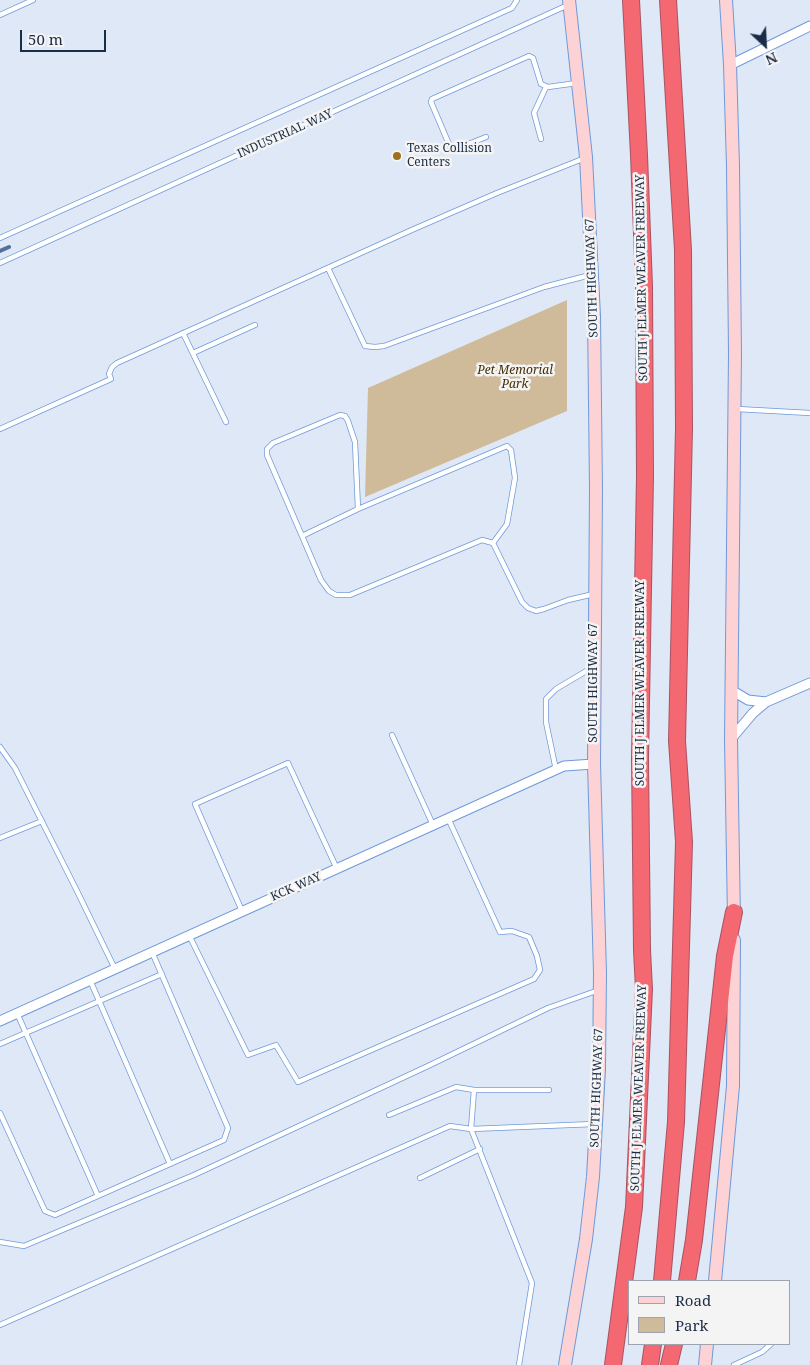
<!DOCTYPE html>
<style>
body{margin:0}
#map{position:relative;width:810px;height:1365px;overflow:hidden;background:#dfe8f6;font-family:"Noto Serif",serif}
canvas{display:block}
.legend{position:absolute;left:628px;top:1280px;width:162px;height:65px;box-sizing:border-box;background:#f4f4f4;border:1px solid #9da4af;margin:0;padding:6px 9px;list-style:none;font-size:15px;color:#1b2c47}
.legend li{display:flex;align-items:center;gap:10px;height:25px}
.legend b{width:25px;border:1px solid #9da4af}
.north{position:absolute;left:740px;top:20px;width:50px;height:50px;-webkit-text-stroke:4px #f4f4f4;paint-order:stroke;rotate:155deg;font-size:14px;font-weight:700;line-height:20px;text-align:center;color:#1b2c47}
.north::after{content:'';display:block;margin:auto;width:18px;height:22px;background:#1b2c47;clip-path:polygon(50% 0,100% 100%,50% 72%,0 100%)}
.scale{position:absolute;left:20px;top:30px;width:86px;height:22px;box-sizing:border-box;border:2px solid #1b2c47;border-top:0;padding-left:6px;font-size:15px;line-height:18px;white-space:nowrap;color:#1b2c47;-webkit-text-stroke:4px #f4f4f4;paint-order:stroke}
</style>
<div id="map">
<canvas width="810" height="1365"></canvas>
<ul class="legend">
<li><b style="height:6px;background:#fcd2d5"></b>Road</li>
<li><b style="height:14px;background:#cfba9a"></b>Park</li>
</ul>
<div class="north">N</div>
<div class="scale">50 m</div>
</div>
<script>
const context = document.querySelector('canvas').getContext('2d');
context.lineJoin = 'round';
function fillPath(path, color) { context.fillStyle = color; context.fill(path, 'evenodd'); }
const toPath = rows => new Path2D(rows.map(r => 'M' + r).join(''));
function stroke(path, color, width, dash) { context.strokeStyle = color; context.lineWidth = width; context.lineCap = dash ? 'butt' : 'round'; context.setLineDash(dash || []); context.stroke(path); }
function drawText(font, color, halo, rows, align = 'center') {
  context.font = font + ' "Noto Serif",serif'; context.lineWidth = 5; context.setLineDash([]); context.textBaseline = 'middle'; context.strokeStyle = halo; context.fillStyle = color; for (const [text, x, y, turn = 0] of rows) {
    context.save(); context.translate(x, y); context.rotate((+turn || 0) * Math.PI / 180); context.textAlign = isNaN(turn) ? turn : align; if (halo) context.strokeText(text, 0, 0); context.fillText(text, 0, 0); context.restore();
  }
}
const green = toPath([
 [567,300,567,411,365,497,368,388]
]);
const stream = toPath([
 [0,251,9,247]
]);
const lane = toPath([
 [0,15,33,0],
 [486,137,456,149,451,149,431,102,432,99,529,56,533,58,541,84,548,87,577,83],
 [541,139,534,113,546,87],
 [0,238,512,8,517,0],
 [0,263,568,5],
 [328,268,365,346,375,347,384,346,544,287,590,275],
 [183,333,226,422],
 [193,353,255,325],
 [737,409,810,413],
 [0,429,111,379,109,374,112,367,117,363,414,229,497,193,585,158],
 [302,536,358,509],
 [493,543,507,524,515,478,511,450,507,446,358,509,355,442,348,421,345,416,340,415,273,443,267,449,267,455,321,580,329,591,336,595,350,595,482,540,493,543,522,602,528,608,536,611,544,609,568,600,594,594],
 [392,735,433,825],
 [0,747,15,768,78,893,115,969],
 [556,770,546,722,546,699,556,689,593,667],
 [0,838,42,821],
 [242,911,195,804,288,763,337,869],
 [189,935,248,1055,276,1045,298,1082,534,979,540,970,537,956,529,937,512,931,500,932,448,818],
 [90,980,170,1164],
 [17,1013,98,1196],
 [0,1044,162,974],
 [474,1090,549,1090],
 [0,1113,45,1211,55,1215,224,1140,228,1128,152,952],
 [389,1115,456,1087,474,1090,471,1129,532,1283,519,1365],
 [420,1178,480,1149],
 [0,1242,24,1246,194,1175,428,1066,548,1008,599,990],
 [0,1325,450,1126,471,1129,594,1124],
 [734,1365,762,1352,771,1344]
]);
const street = toPath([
 [730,65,810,26],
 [733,691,748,700,766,702],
 [731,739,753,713,766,702,810,683],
 [0,1021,564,766,594,764]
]);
const secondary = toPath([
 [726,0,730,65,733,166,735,354,731,739,734,920],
 [715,1281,733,1086,734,940],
 [565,1365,586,1239,593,1177,599,1069,600,973,594,764,596,490,594,316,586,157,569,0],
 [705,1365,707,1344]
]);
const highway = toPath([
 [662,1281,676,1122,684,842,677,741,684,428,683,250,668,0],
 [687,1281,694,1240,725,956,734,912],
 [613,1365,634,1207,644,989,642,950,640,758,645,476,644,286,639,155,631,0],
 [650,1365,653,1344],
 [669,1365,674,1344]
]);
const markers = [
 [397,156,5,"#9c711f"]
];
const streetNames = [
 ["INDUSTRIAL WAY",285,134,-24],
 ["SOUTH HIGHWAY 67",592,278,-92],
 ["SOUTH J ELMER WEAVER FREEWAY",642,278,-91],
 ["SOUTH HIGHWAY 67",594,683,-90],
 ["SOUTH J ELMER WEAVER FREEWAY",641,683,-90],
 ["KCK WAY",296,887,-24],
 ["SOUTH HIGHWAY 67",597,1088,-88],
 ["SOUTH J ELMER WEAVER FREEWAY",639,1088,-88]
];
const poiNames = [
 ["Texas Collision",407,149],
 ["Centers",407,163]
];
const parkNames = [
 ["Pet Memorial",515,371],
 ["Park",515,385]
];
fillPath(green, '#cfba9a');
stroke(stream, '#54709a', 4);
stroke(lane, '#6f99da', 6);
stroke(street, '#6f99da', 11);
stroke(secondary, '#6f99da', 14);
stroke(highway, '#a85363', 18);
stroke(lane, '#fff', 4.5);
stroke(street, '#fff', 9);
stroke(secondary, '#fcd2d5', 12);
stroke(highway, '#f46872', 16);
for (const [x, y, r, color] of markers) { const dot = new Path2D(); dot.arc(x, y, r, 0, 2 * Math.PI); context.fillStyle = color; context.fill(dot); stroke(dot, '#f4f4f4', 2); }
drawText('12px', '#1b2c47', '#f4f4f4', streetNames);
drawText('12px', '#1b2c47', '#f4f4f4', poiNames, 'left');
drawText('italic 12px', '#432c00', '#f4f4f4', parkNames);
</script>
